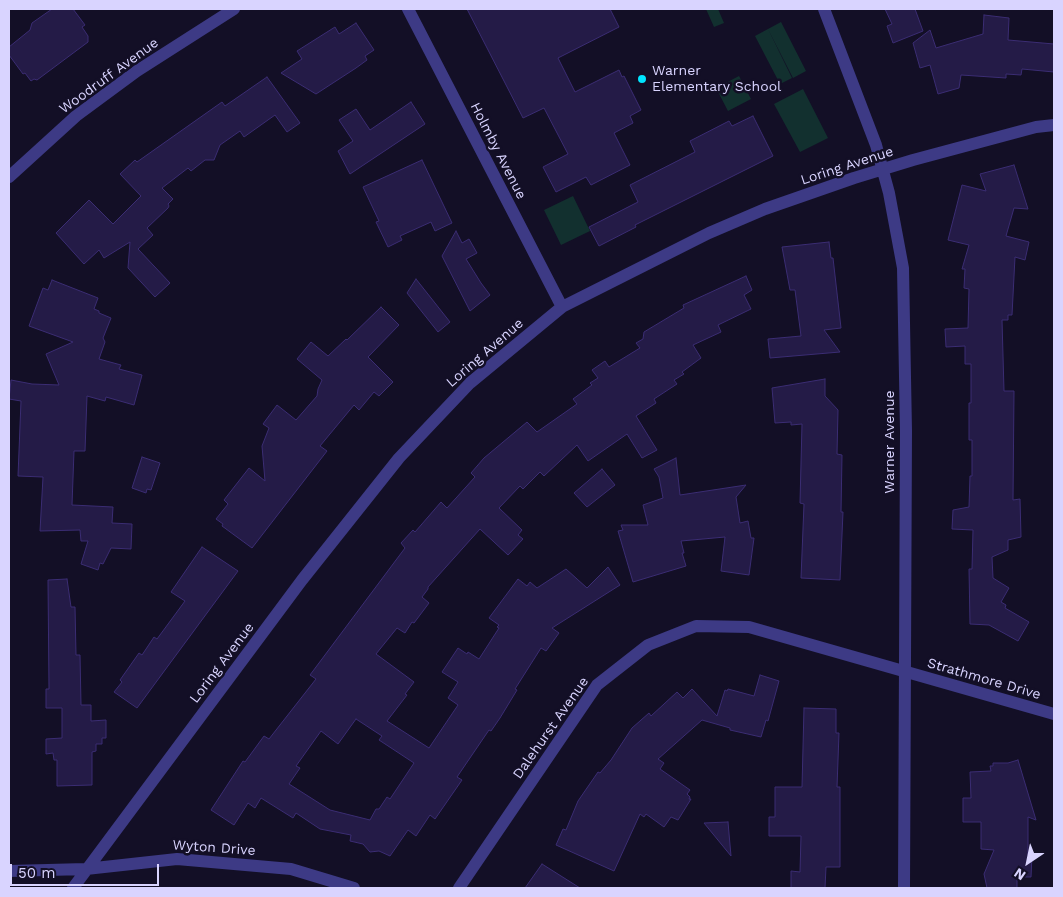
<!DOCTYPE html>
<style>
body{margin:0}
#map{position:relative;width:1063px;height:897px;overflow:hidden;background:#130f26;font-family:"Work Sans",sans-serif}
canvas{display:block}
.frame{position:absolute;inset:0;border:10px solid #d9d4ff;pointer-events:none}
.north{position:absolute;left:1003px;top:837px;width:50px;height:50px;-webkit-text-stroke:4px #130f26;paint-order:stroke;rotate:214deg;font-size:14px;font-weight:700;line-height:20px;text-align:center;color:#d9d4ff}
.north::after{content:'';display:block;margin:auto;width:18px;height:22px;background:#d9d4ff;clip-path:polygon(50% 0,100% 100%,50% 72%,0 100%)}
.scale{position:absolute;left:10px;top:864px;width:149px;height:22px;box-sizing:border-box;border:2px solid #d9d4ff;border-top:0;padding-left:6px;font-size:15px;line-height:18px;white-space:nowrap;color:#d9d4ff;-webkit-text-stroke:4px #130f26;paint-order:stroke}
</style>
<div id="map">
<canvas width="1063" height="897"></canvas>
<div class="frame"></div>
<div class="north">N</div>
<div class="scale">50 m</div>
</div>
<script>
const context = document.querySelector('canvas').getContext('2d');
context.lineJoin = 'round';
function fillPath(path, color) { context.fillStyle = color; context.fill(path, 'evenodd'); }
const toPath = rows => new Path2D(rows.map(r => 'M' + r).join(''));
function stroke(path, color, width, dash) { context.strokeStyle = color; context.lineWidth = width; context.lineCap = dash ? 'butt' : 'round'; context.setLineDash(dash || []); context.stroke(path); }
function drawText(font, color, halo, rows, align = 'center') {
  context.font = font + ' "Work Sans",sans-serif'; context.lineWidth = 5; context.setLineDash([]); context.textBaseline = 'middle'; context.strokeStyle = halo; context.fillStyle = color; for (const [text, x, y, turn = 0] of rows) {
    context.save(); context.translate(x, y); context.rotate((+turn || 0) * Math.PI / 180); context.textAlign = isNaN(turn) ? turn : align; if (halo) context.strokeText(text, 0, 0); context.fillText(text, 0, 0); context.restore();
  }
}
const green = toPath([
 [706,9,718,9,724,23,714,27],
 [781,22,806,71,793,78,768,29],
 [768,29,792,78,780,84,755,36],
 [739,76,751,99,728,111,716,88],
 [803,89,828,138,800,152,774,104],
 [573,196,590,231,561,245,544,210]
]);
const building = toPath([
 [52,9,73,9,85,25,82,27,88,36,88,42,37,80,34,79,31,81,25,73,23,74,9,55,9,47,30,30,32,23,52,9],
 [467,9,610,9,619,27,558,58,575,92,619,70,622,77,624,76,641,110,630,116,633,123,614,133,630,165,591,185,586,177,556,192,543,167,568,154,544,108,523,118,467,9],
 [885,9,915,9,923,31,893,43,887,26,892,24,885,9],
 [984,15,1009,18,1008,40,1054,44,1054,72,1022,69,1021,75,1006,74,1006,78,961,75,959,88,938,94,930,65,920,68,913,43,930,30,936,48,983,34,984,15],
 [356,23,374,50,365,56,367,60,356,68,316,94,281,73,302,59,297,51,335,27,339,34,356,23],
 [267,77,300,123,287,132,275,115,244,137,240,131,220,145,214,160,205,160,191,171,188,168,162,188,173,199,168,204,169,206,168,208,147,228,153,235,138,249,170,283,155,297,128,268,130,242,104,258,99,250,84,264,56,233,89,200,113,224,141,196,120,174,135,160,137,162,222,102,225,106,267,77],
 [411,102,425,124,350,174,338,151,353,141,339,120,356,109,370,130,411,102],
 [753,116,773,156,635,225,636,227,599,246,589,227,638,202,630,185,695,152,690,141,729,121,732,126,753,116],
 [422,160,452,223,435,231,431,222,400,236,402,240,388,247,376,222,379,221,363,187,422,160],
 [1014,165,1028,209,1014,208,1006,236,1029,242,1025,260,1015,257,1012,315,1008,315,1008,320,1002,320,1004,391,1014,391,1013,500,1020,499,1021,537,1008,540,1008,550,992,557,993,578,1009,588,1001,602,1006,605,1005,608,1029,622,1018,641,989,625,970,624,969,569,972,569,973,530,952,529,953,510,969,507,970,476,972,476,972,440,969,440,969,403,971,403,971,364,965,364,965,346,946,347,945,329,968,328,969,289,964,288,965,269,962,269,969,245,948,240,962,185,986,191,980,174,1014,165],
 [456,231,462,243,469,239,477,253,466,259,481,283,490,295,470,311,442,256,456,231],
 [829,242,831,258,833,258,841,328,824,330,840,352,770,358,768,339,801,336,795,290,790,290,782,247,829,242],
 [746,276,752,290,744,295,751,309,718,325,721,332,693,345,701,358,682,372,684,374,674,380,677,384,654,399,656,403,636,416,657,450,642,458,627,434,588,461,577,445,544,476,540,472,523,489,520,486,499,508,522,530,518,535,523,539,508,555,480,529,428,587,428,589,422,597,429,603,414,623,412,622,405,633,397,628,376,654,414,682,405,694,407,695,387,721,429,748,458,705,448,698,458,682,442,672,458,648,467,654,468,652,479,659,499,628,497,627,499,625,489,618,518,579,527,586,530,582,537,588,566,569,587,588,608,567,620,585,552,628,559,633,546,651,541,648,515,689,517,690,500,718,491,731,489,730,457,777,462,780,435,819,430,815,416,836,408,830,390,856,379,851,370,852,363,844,350,841,351,835,320,829,296,813,293,818,261,798,255,808,248,803,234,825,211,810,243,761,245,762,264,736,269,739,316,679,310,675,405,548,401,543,413,530,415,532,441,502,447,508,475,477,471,473,484,458,527,422,537,432,577,404,573,399,592,385,590,383,598,378,592,370,605,361,609,367,640,348,636,343,643,339,644,332,684,308,683,305,746,276],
 [356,719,382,736,379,740,414,763,390,799,387,797,379,809,376,809,370,820,330,810,289,784,300,768,296,766,321,731,338,744,356,719],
 [416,279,450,322,438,332,407,293,416,279],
 [52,280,98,298,94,309,99,311,99,313,111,318,103,338,105,342,99,359,121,365,119,369,142,375,134,405,106,397,105,401,87,396,85,451,74,451,72,505,113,507,112,523,132,524,131,549,111,548,103,564,100,563,98,570,81,564,88,541,81,541,80,530,40,531,43,477,18,476,21,401,9,399,11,380,32,384,59,385,46,354,73,342,29,326,43,288,48,290,52,280],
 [381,307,399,325,368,357,393,382,379,396,374,392,359,410,354,405,320,446,327,451,252,548,222,526,223,524,216,519,228,504,224,500,249,468,265,481,262,446,269,428,263,424,277,405,296,420,317,396,318,389,322,380,297,359,311,342,328,356,346,339,347,340,381,307],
 [825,379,825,396,838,410,837,454,842,455,841,512,843,512,840,580,801,578,804,504,800,503,802,424,791,425,791,422,775,423,772,388,825,379],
 [142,457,160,463,151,490,147,489,146,493,132,488,142,457],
 [676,458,680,495,746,485,736,497,740,523,748,521,751,538,754,538,749,575,721,571,725,537,681,541,684,553,682,553,686,566,633,582,618,531,623,530,621,525,648,525,643,505,663,498,659,477,654,469,676,458],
 [602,469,615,485,587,507,574,493,602,469],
 [202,547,238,571,137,708,114,692,122,682,120,680,139,653,142,655,154,637,157,639,185,601,171,592,202,547],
 [67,579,71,607,75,607,76,655,80,655,81,705,91,705,91,721,106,720,106,738,102,738,102,744,96,744,96,751,92,752,92,785,57,786,57,760,54,760,53,753,46,754,46,739,62,738,62,708,46,708,46,689,49,689,48,580,67,579],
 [760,675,779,681,768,721,766,720,761,737,730,730,730,728,702,720,658,759,664,763,660,769,690,790,687,794,690,797,689,799,691,799,678,820,671,817,664,827,646,814,644,817,640,814,614,871,556,845,563,829,566,830,578,801,598,772,600,773,611,760,632,728,649,713,651,716,677,692,683,698,692,689,717,716,725,690,727,691,728,689,754,696,760,675],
 [804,708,836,709,836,733,839,733,837,787,840,787,840,867,826,867,825,888,791,888,791,871,800,872,801,836,769,836,769,817,775,817,775,787,802,787,804,708],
 [1018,760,1036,820,1028,817,1028,855,1032,855,1031,877,1017,877,1017,888,987,888,984,874,994,850,981,849,981,822,963,822,963,798,971,798,970,772,991,771,990,766,993,766,993,763,1008,763,1018,760],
 [728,822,731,856,704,823,728,822],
 [542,864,580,888,525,888,542,864]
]);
const minor = toPath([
 [408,9,562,307],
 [824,9,876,145,889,193,903,268,906,431,904,888],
 [9,177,76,116,137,71,234,9],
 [9,871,86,869,177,859,291,869,354,888],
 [73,888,302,580,399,458,470,383,562,307,709,233,765,209,854,178,913,160,1036,127,1054,125],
 [459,888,597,685,648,645,696,626,749,627,1054,714]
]);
const markers = [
 [642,79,5,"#00e5ff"]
];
const poiNames = [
 ["Warner",652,71],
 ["Elementary School",652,87]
];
const streetNames = [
 ["Woodruff Avenue",109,76,-36],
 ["Holmby Avenue",498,151,63],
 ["Loring Avenue",847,166,-18],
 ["Loring Avenue",485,353,-41],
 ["Warner Avenue",890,442,-90],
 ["Loring Avenue",222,663,-53],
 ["Strathmore Drive",984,679,16],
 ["Dalehurst Avenue",551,728,-55],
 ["Wyton Drive",214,848,4]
];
fillPath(green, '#12302f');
fillPath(building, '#241b47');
stroke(building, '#3b2d73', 1);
stroke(minor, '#3d3a85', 12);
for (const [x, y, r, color] of markers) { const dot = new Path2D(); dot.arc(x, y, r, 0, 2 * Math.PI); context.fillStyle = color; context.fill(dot); stroke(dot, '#130f26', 2); }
drawText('14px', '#d9d4ff', '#130f26', poiNames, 'left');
drawText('14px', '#d9d4ff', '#130f26', streetNames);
</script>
